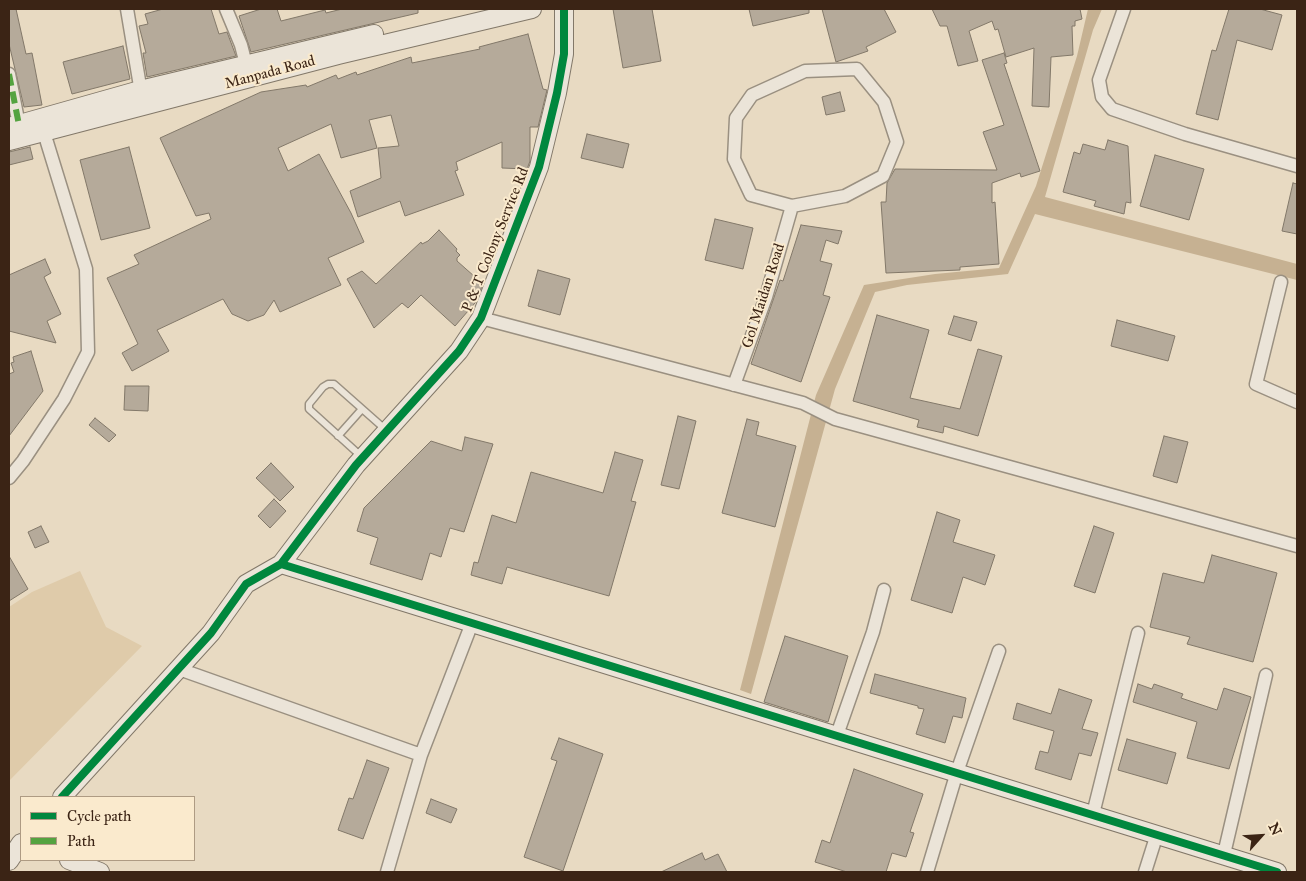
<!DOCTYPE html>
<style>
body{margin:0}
#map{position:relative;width:1306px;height:881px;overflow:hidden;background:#e8dac2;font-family:"IM FELL Great Primer",serif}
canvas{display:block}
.frame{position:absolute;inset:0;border:10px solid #3b2415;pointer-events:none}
.legend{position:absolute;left:20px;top:796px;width:175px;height:65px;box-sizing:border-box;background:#faeacd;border:1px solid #ae9b83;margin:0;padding:6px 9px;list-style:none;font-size:15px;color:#3b2415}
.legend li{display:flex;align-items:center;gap:10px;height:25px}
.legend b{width:25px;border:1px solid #ae9b83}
.north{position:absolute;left:1236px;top:811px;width:50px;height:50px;-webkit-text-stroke:4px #faeacd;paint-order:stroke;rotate:64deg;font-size:14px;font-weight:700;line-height:20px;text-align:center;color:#3b2415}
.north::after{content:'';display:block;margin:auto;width:18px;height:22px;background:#3b2415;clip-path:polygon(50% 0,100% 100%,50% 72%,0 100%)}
</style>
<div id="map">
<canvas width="1306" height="881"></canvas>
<div class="frame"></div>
<ul class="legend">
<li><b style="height:6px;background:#00873e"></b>Cycle path</li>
<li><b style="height:6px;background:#54a340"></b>Path</li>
</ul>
<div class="north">N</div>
</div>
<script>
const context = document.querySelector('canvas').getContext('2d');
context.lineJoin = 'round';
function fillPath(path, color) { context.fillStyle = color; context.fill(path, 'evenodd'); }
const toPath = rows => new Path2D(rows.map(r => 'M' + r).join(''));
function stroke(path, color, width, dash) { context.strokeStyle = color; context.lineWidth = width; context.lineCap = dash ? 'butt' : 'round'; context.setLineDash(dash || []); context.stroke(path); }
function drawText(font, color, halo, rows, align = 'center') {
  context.font = font + ' "IM FELL Great Primer",serif'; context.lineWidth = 4; context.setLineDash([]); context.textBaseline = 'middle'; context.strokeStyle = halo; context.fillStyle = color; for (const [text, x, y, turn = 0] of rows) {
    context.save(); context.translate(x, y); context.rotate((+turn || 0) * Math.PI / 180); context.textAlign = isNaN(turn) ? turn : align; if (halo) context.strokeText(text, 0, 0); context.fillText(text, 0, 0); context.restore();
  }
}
const green = toPath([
 [80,571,106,627,142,646,9,781,9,607,32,592]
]);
const water = toPath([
 [1088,9,1102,9,1093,30,1045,197,1297,264,1297,280,1035,214,1008,274,907,285,875,292,835,389,751,694,740,690,816,395,864,285,935,274,999,268,1036,186,1077,56]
]);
const building = toPath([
 [9,9,16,9,26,54,32,53,42,105,24,107,9,44,9,9],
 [163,9,211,9,219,34,227,32,236,56,147,77,143,53,146,53,139,26,148,24,145,14,163,9],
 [261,9,277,9,281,21,325,10,326,13,342,9,418,9,418,13,251,52,239,16,261,9],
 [613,9,652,9,661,61,623,68,613,9],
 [749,9,809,9,809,13,753,26,749,9],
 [822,9,884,9,896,32,866,47,868,51,836,62,822,9],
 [932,9,1080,9,1082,19,1075,21,1075,26,1072,26,1073,55,1051,57,1049,107,1032,106,1034,48,1006,57,998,29,995,30,992,21,969,31,978,61,958,66,947,26,940,26,932,9],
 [1229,9,1260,9,1282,15,1272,50,1237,40,1218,120,1196,114,1212,50,1216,51,1229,9],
 [528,34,543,89,547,90,538,127,530,127,530,161,527,169,502,168,502,142,456,162,458,170,455,171,464,195,405,216,400,201,358,217,350,191,381,178,378,148,399,146,391,115,369,120,377,148,341,158,331,124,278,148,288,171,319,154,351,213,364,242,328,258,341,285,280,312,274,300,264,315,248,321,232,314,223,299,157,330,169,351,132,371,122,353,138,344,107,278,139,264,134,255,211,219,209,213,196,216,160,138,261,92,306,85,307,87,336,75,338,79,356,72,357,75,411,57,412,63,480,49,479,47,528,34],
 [123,46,130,79,72,94,63,62,123,46],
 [1004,53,1007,63,1004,64,1040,171,1021,177,1020,173,992,183,992,203,995,202,999,264,960,267,960,270,886,273,881,202,886,202,887,183,895,169,997,170,983,132,1004,125,982,60,1004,53],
 [840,92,845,111,826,115,822,97,840,92],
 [587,134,629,144,623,168,581,158,587,134],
 [1108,140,1128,146,1131,203,1126,202,1124,214,1094,206,1096,201,1063,192,1074,152,1080,154,1083,144,1105,150,1108,140],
 [30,147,33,159,9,165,9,152,30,147],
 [129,147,150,228,101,240,80,160,129,147],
 [1155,155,1204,169,1189,220,1140,206,1155,155],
 [1293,183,1297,184,1297,234,1282,231,1293,183],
 [715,219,753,228,743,269,705,260,715,219],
 [801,225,842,231,838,244,826,240,820,261,832,264,823,295,830,297,801,382,751,364,780,280,783,281,801,225],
 [439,230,457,249,456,251,460,255,457,258,457,261,483,284,475,303,455,326,421,295,408,308,402,303,374,328,347,279,362,271,376,284,421,242,422,244,428,241,439,230],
 [45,259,51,273,44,277,61,314,47,321,56,343,9,331,9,275,45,259],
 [538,270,570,279,560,315,528,306,538,270],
 [877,315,929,330,910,398,960,409,978,349,1002,356,978,436,944,426,943,433,917,427,919,420,853,401,877,315],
 [954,316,977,322,971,341,948,334,954,316],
 [1117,320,1175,336,1168,361,1111,346,1117,320],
 [31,351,43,391,9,436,9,374,14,372,11,363,14,362,13,357,31,351],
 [125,386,149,386,148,411,124,410,125,386],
 [678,416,696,421,679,489,661,485,678,416],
 [95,418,116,435,109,442,89,425,95,418],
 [747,419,759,422,756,435,796,446,775,527,722,513,747,419],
 [1164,436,1188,442,1177,483,1153,476,1164,436],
 [465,437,493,444,464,532,450,528,441,557,430,553,422,580,370,564,378,538,357,531,364,508,431,441,462,451,465,437],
 [615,452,643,460,631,501,636,502,609,596,507,567,502,584,471,575,474,562,478,563,492,515,516,523,531,472,603,493,615,452],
 [271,463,294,487,280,501,256,478,271,463],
 [274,499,286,511,270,528,258,516,274,499],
 [937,512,960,520,953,542,995,555,985,585,963,577,952,613,911,600,937,512],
 [41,526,49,542,35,548,28,532,41,526],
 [1094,526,1114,533,1095,593,1074,586,1094,526],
 [1212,555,1277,573,1253,662,1187,644,1190,637,1150,627,1163,573,1204,583,1212,555],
 [9,556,28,589,9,601,9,556],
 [785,636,848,656,828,722,764,702,785,636],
 [875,674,966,698,962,718,953,716,945,743,916,734,924,709,918,708,918,706,870,693,875,674],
 [1138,684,1152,689,1154,684,1183,694,1181,698,1217,710,1224,688,1251,697,1229,769,1187,758,1197,722,1133,702,1138,684],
 [1059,689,1092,700,1082,729,1098,733,1091,756,1079,753,1071,780,1035,769,1040,751,1048,753,1054,731,1013,719,1017,703,1051,714,1059,689],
 [559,738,603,754,563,871,524,857,557,761,551,759,559,738],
 [1127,739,1176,753,1167,784,1118,770,1127,739],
 [367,760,389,768,363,839,338,830,349,798,353,799,367,760],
 [854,769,923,794,910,832,914,833,906,857,892,853,886,872,847,872,815,862,822,840,830,843,854,769],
 [431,799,457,809,451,823,426,813,431,799],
 [702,853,705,860,718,854,727,872,661,872,702,853]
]);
const lane = toPath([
 [338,436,362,409],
 [362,457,309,409,309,404,323,387,328,384,334,384,386,430]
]);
const street = toPath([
 [127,9,142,98],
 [226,9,241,45,248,72],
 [1124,9,1099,80,1102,97,1112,109,1185,134,1297,166],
 [9,74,20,130],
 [1281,282,1256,384,1297,402],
 [481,318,803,403,835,419,1297,546],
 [734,385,766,297,792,206,845,196,883,176,897,142,884,102,857,69,805,71,752,95,736,118,734,159,751,195,792,206],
 [9,478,23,461,64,399,88,352,86,269,42,126],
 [179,669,421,755,472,623],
 [837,735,873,632,884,590],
 [1093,814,1138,633],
 [1224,854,1266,675],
 [387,872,421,755],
 [927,872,957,772,999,651],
 [1145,872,1157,834]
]);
const secondary = toPath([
 [9,127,140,90,374,34],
 [9,141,338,55,532,9],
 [281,564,1277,872],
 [62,797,211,633,246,584,281,564,356,465,459,351,481,318,539,167,557,93,564,54,564,9],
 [69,860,100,872],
 [9,861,21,843]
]);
const quiet = toPath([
 [9,74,19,125]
]);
const cycleway = toPath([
 [281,564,1277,872],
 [62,797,211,633,246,584,281,564,356,465,459,351,481,318,539,167,557,93,564,54,564,9]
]);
const streetNames = [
 ["Manpada Road",270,73,-15],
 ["P & T Colony Service Rd",496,240,-68],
 ["Gol Maidan Road",764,296,-72]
];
fillPath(green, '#dfcbaa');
fillPath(water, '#c6b192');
fillPath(building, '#b5aa9a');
stroke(building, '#827869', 1);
stroke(lane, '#9a9081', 9);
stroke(street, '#9a9081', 15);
stroke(secondary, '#827869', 20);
stroke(lane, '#ebe4d8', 6);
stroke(street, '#ebe4d8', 12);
stroke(secondary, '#ebe4d8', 18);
stroke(quiet, '#54a340', 6, [12, 6]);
stroke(cycleway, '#00873e', 8);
drawText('15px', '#3b2415', '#faeacd', streetNames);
</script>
